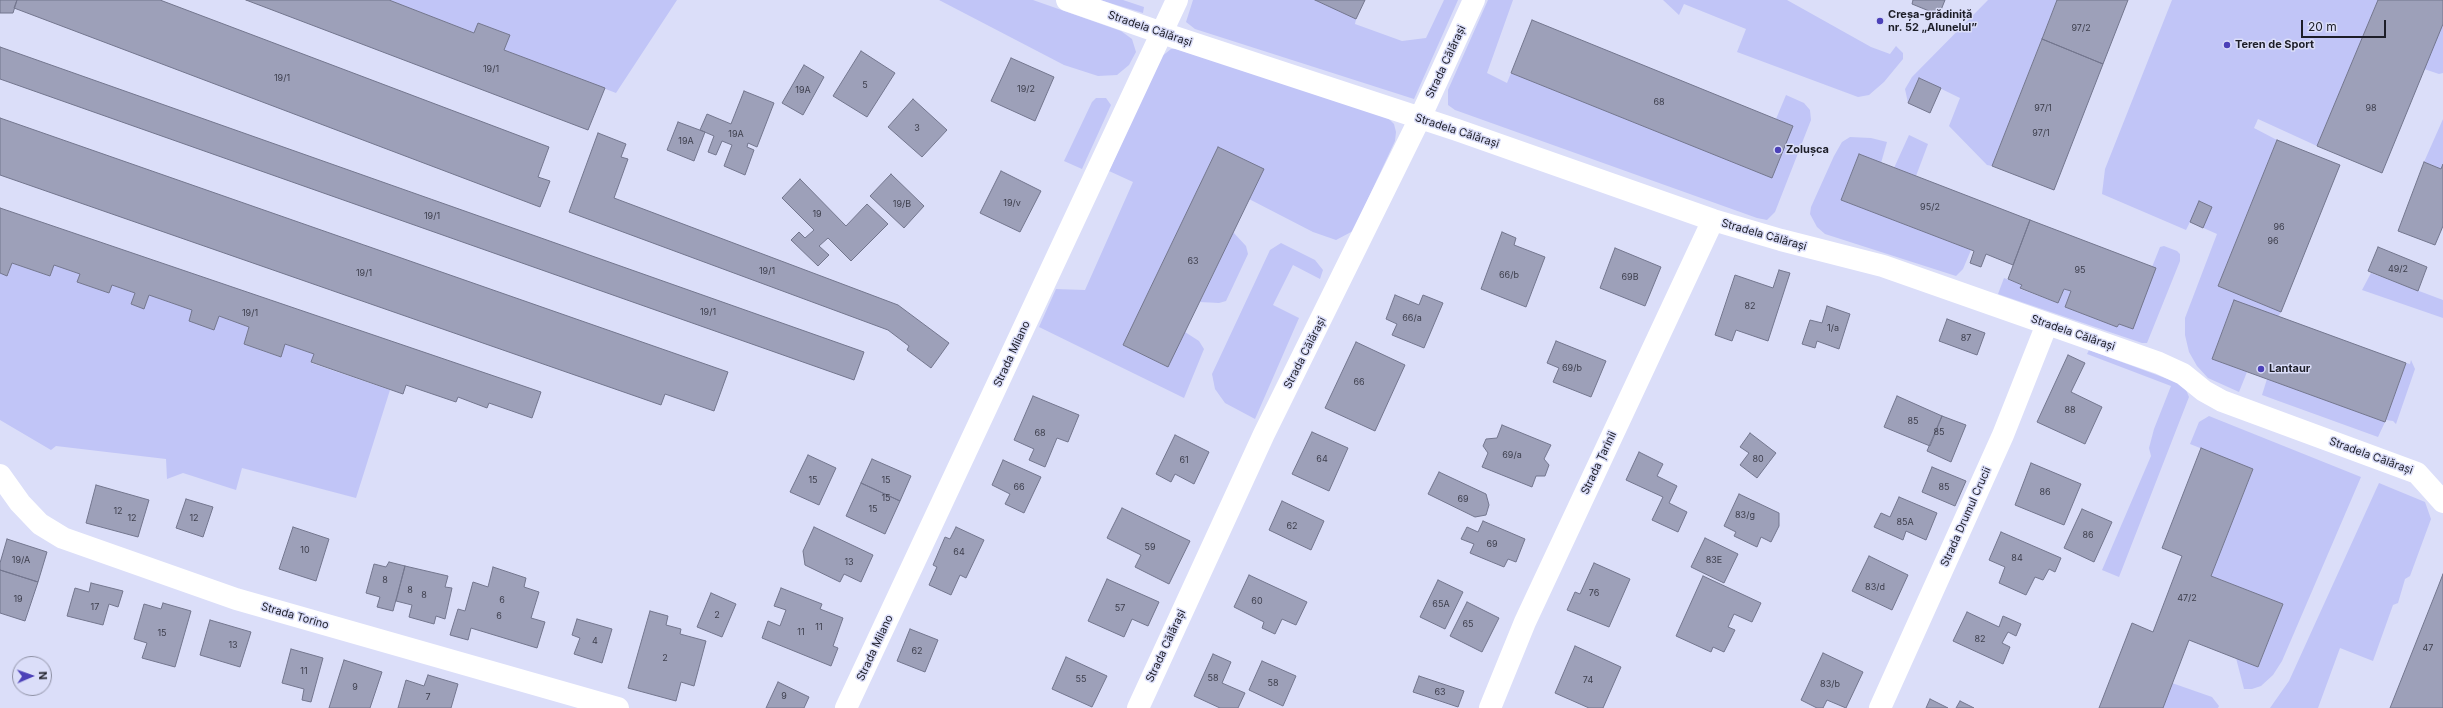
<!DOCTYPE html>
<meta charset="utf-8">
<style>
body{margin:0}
#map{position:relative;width:2443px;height:708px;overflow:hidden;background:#dbdef9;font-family:Inter,sans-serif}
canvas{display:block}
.north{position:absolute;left:12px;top:656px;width:40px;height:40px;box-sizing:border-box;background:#dbdef9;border:1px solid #8f91a5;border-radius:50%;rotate:88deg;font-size:11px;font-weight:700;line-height:16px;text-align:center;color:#1d1e28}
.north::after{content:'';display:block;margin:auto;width:14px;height:18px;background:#4c41b8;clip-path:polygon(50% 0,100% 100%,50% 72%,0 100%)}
.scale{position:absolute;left:2301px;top:20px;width:85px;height:18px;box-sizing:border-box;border:2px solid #1d1e28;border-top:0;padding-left:5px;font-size:12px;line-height:14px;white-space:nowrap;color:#1d1e28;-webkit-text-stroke:3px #dbdef9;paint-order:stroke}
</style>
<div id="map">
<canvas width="2443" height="708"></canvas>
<div class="north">N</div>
<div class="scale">20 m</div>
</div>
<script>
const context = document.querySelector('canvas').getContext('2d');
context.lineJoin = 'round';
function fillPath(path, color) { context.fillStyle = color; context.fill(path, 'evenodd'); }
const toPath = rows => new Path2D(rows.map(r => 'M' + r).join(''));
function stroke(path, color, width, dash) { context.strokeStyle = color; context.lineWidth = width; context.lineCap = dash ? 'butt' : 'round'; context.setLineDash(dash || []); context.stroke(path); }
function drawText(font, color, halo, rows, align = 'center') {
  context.font = font + ' Inter,sans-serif'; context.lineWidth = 3; context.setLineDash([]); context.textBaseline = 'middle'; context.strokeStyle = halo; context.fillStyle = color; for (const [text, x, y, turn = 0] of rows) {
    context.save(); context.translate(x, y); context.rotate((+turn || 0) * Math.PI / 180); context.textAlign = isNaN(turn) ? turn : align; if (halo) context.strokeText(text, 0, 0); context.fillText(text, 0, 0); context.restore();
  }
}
const green = toPath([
 [389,0,677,0,616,93,504,50,510,35,478,23,474,33],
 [939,0,1033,0,1121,31,1132,39,1136,52,1129,65,1117,75,1098,76,1064,65],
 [1100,0,1123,0,1144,7,1143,13],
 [1193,0,1315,0,1356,19,1355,24,1402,41,1426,38,1444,0,1458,0,1414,99,1195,29,1186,22],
 [1488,0,1513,0,1487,73,1507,83,1511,73,1772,178,1792,126,1776,119,1786,95,1804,103,1810,110,1811,120,1775,212,1767,220,1757,218,1455,110,1448,105,1448,90],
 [1663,0,1787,0,1871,47,1890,54,1896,46,1903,53,1903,59,1884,82,1869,95,1858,97,1737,52,1746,29,1684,4,1679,15],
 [1988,0,2057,0,1992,166,1987,165,1949,126,1960,98,1919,78,1908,103,1905,89,1912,77],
 [2172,0,2378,0,2317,146,2258,119,2254,128,2277,140,2218,286,2281,312,2278,317,2234,301,2212,359,2247,372,2239,392,2208,378,2197,366,2189,352,2185,335,2185,318,2217,234,2190,222,2186,230,2102,194,2105,169],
 [2443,24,2443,73,2439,74,2424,69],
 [1171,49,1177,49,1386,116,1394,124,1396,132,1395,141,1353,231,1336,240,1313,232,1249,199,1263,169,1218,147,1123,345,1166,366,1185,332,1199,341,1204,349,1184,398,1039,327,1056,289,1085,290,1133,182,1109,171,1161,57],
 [1096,98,1106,98,1111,105,1082,169,1064,161,1092,102],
 [2443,119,2443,164,2441,169,2424,162],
 [1909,135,1928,144,1916,176,1894,168],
 [1850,137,1871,138,1887,142,1881,163,1859,154,1841,200,1971,250,1963,269,1956,276,1825,234,1817,227,1810,214,1811,207,1834,156,1842,142],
 [1233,232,1246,246,1248,254,1226,301,1219,303,1200,302],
 [1281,243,1315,260,1323,270,1320,279,1293,265,1273,305,1299,318,1255,419,1225,403,1215,389,1212,374,1270,250],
 [2164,246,2177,251,2180,254,2180,261,2147,343,2142,343,1998,294,2004,278,2022,285,2020,289,2058,303,2064,289,2071,291,2065,307,2117,327,2119,324,2132,329,2152,267,2160,247],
 [12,263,50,276,54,265,80,274,77,282,109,293,112,285,135,293,131,304,144,308,149,295,192,310,189,321,214,330,219,316,249,327,244,344,280,357,285,344,314,354,311,363,390,390,356,498,242,468,236,490,183,473,167,479,166,459,56,446,51,450,0,420,0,273,8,275],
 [2371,273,2443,300,2443,318,2362,290],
 [2089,350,2184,385,2189,397,2119,577,2102,570,2151,456,2149,448,2154,429,2171,386,2087,354],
 [2411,360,2415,369,2396,424,2393,421,2386,420,2406,363,2410,364],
 [2267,379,2385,422,2378,437,2262,395],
 [2209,416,2361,477,2282,661,2273,675,2261,686,2252,689,2244,689,2236,658,2258,667,2283,604,2211,576,2253,469,2190,444,2199,422],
 [2379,483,2425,502,2431,519,2410,576,2405,579,2398,603,2393,605,2373,661,2340,648,2318,708,2270,708,2289,681],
 [2172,683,2212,697,2219,706,2218,708,2163,708]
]);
const building = toPath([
 [0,0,17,0,13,13,0,13,0,0],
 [17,0,160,0,549,147,538,177,550,181,540,207,14,8,17,0],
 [246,0,389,0,474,33,478,23,510,35,504,50,605,88,588,130,246,0],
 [1315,0,1365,0,1356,19,1315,0],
 [1913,0,1945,0,1939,15,1912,4,1913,0],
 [2057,0,2128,0,2103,64,2042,39,2057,0],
 [2378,0,2443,0,2443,24,2382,173,2317,146,2378,0],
 [1532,20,1793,126,1772,178,1511,73,1532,20],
 [2042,39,2103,64,2054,190,1992,166,2042,39],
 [0,47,864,352,854,380,0,79,0,47],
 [861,51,895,73,867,117,833,96,861,51],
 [1011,58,1054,77,1035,121,991,101,1011,58],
 [804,65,824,77,803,115,782,103,804,65],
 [1919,78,1941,88,1930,113,1908,103,1919,78],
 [744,91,774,103,757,147,748,143,747,147,754,150,745,175,724,166,732,145,722,141,716,155,708,152,714,136,700,130,707,114,731,124,744,91],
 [913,99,947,130,922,157,888,127,913,99],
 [0,118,728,372,714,411,665,394,661,405,0,175,0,118],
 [678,122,705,132,694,161,667,150,678,122],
 [598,133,626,144,621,157,628,159,614,198,898,305,949,343,931,368,907,350,909,346,888,330,569,212,598,133],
 [2277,140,2340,165,2281,312,2218,286,2277,140],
 [1218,147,1264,169,1168,367,1123,345,1218,147],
 [1859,154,2030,220,2013,265,1986,254,1981,267,1970,263,1974,251,1841,200,1859,154],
 [2424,162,2441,169,2443,164,2443,226,2435,245,2398,231,2424,162],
 [1001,171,1041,191,1020,232,980,213,1001,171],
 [891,174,924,206,904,228,870,196,891,174],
 [800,179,846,226,867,204,888,224,851,261,828,238,819,246,829,255,818,266,791,240,799,232,805,238,814,230,782,198,800,179],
 [2199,201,2212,207,2203,228,2190,222,2199,201],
 [0,208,541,392,532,418,489,403,487,408,458,397,456,402,406,385,403,394,311,362,314,354,285,344,281,357,244,344,249,327,219,316,214,330,189,321,192,310,149,295,144,309,131,304,135,293,112,285,109,293,77,282,80,274,54,265,50,276,12,263,7,276,0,273,0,208],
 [2030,220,2156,268,2133,329,2119,324,2117,327,2065,307,2071,291,2064,289,2058,303,2020,288,2022,285,2008,279,2030,220],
 [1502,232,1516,238,1514,245,1545,257,1526,307,1481,289,1502,232],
 [2378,247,2427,267,2418,291,2368,271,2378,247],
 [1615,248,1661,267,1645,306,1600,288,1615,248],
 [1779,270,1790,273,1768,341,1736,330,1732,341,1715,335,1735,275,1773,288,1779,270],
 [1395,295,1419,305,1423,295,1443,303,1424,348,1392,335,1397,324,1386,319,1395,295],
 [2234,300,2406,363,2385,422,2212,359,2234,300],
 [1827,306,1850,314,1839,349,1817,341,1815,348,1802,344,1810,320,1822,323,1827,306],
 [1947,319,1985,333,1977,355,1939,341,1947,319],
 [1556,341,1606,361,1591,397,1553,382,1559,368,1547,363,1556,341],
 [1356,342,1405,365,1375,431,1325,408,1356,342],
 [2068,355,2085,363,2071,392,2102,407,2085,444,2037,422,2068,355],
 [1033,396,1079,415,1068,442,1057,438,1045,467,1029,460,1034,449,1014,440,1033,396],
 [1897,396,1942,416,1930,446,1884,427,1897,396],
 [1942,416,1966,425,1951,462,1927,451,1942,416],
 [1502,425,1551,445,1544,459,1549,465,1545,476,1536,476,1532,487,1482,467,1488,453,1483,446,1486,439,1497,438,1502,425],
 [1312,432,1348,448,1329,491,1292,474,1312,432],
 [1750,433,1776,453,1757,478,1740,465,1749,453,1740,447,1750,433],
 [1175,435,1209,452,1194,484,1175,474,1171,482,1156,474,1175,435],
 [2201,448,2253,469,2211,576,2283,604,2258,667,2189,640,2163,708,2099,708,2132,623,2153,632,2182,556,2162,548,2201,448],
 [1639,452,1663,464,1657,476,1677,486,1669,503,1687,512,1678,532,1652,520,1663,497,1626,480,1639,452],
 [808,455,836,468,819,505,790,492,808,455],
 [872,459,911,476,900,501,861,483,872,459],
 [1003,460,1041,477,1024,513,1005,504,1010,494,992,485,1003,460],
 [2031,463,2081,484,2064,525,2015,505,2031,463],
 [1932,467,1966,481,1955,506,1922,492,1932,467],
 [1439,472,1486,494,1489,505,1486,515,1475,517,1428,494,1439,472],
 [861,483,900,501,885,534,846,516,861,483],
 [96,485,149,500,138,537,86,523,96,485],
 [1739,494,1779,513,1779,526,1771,542,1761,537,1757,547,1734,536,1736,532,1724,526,1739,494],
 [1899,497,1937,513,1926,540,1906,531,1903,540,1874,527,1881,513,1890,517,1899,497],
 [186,499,213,507,203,537,176,528,186,499],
 [1282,501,1324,521,1311,550,1269,530,1282,501],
 [1122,508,1190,541,1169,584,1135,567,1141,555,1107,538,1122,508],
 [2082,509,2112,522,2094,562,2064,548,2082,509],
 [1483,521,1525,539,1516,562,1508,559,1504,567,1470,553,1474,544,1461,539,1467,527,1478,532,1483,521],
 [293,527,329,539,316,581,279,569,293,527],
 [814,527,873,555,861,582,844,574,840,582,805,565,803,551,814,527],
 [956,527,984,540,966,578,960,575,951,595,929,585,937,567,933,565,945,537,950,539,956,527],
 [2001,532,2061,558,2055,572,2049,569,2043,580,2035,577,2026,595,1999,583,2005,567,1989,560,2001,532],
 [1705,538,1738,554,1724,583,1691,567,1705,538],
 [7,539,47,552,38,582,0,570,0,563,7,539],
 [1869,556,1908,575,1892,610,1852,591,1869,556],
 [389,562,405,566,393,611,377,607,380,597,366,593,374,564,386,567,389,562],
 [1594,563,1630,579,1609,627,1567,610,1575,592,1580,594,1594,563],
 [405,566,448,576,445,587,452,588,445,619,436,616,434,624,409,617,412,605,396,601,405,566],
 [493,567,526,578,524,587,539,592,531,618,545,622,537,648,471,628,468,640,450,635,458,609,465,611,473,582,488,587,493,567],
 [0,570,38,582,25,621,0,613,0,570],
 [2443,574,2443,708,2390,708,2438,587,2443,574],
 [1249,575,1307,602,1296,625,1282,619,1275,634,1262,628,1264,622,1234,607,1249,575],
 [1703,576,1761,603,1752,622,1734,614,1728,627,1735,630,1724,652,1713,647,1711,652,1676,636,1703,576],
 [1107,579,1159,602,1148,626,1132,619,1124,637,1088,621,1107,579],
 [1438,580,1463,592,1445,629,1420,617,1438,580],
 [91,583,123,591,118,607,109,604,103,625,67,616,75,588,89,592,91,583],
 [781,588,822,604,820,609,843,618,833,646,838,648,831,666,762,638,768,621,780,626,786,610,774,606,781,588],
 [711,593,736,604,722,637,697,627,711,593],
 [1467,602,1499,618,1482,652,1450,636,1467,602],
 [163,603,191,611,175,667,142,658,147,643,134,639,144,604,161,609,163,603],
 [650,611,668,616,666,625,681,629,680,634,706,641,694,686,681,682,676,701,628,688,650,611],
 [1967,612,1999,627,2003,616,2021,624,2016,636,2008,632,2002,643,2010,647,2003,664,1953,641,1967,612],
 [577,619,612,629,602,663,574,654,580,638,572,635,577,619],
 [210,620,251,632,240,667,200,655,210,620],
 [910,629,938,640,925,672,897,661,910,629],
 [1575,646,1621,667,1603,708,1589,708,1555,693,1575,646],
 [291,649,323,658,311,702,302,700,304,689,282,683,291,649],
 [1823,653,1863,672,1846,708,1827,700,1823,708,1817,708,1801,700,1823,653],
 [1213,654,1231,662,1222,683,1245,693,1238,708,1220,708,1194,696,1213,654],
 [1066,657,1107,676,1092,707,1052,689,1066,657],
 [344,660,382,672,370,708,329,708,344,660],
 [1262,661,1296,676,1283,706,1249,690,1262,661],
 [428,675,458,684,451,708,398,708,406,680,424,686,428,675],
 [1419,676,1464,691,1458,707,1413,692,1419,676],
 [778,682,809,697,804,708,766,708,778,682],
 [1930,699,1948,708,1926,708,1930,699],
 [1960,701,1974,708,1956,708,1960,701]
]);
const street = toPath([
 [1067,0,1162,33,1457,130,1713,220,1781,240,1883,266,2159,363,2183,374,2204,391,2222,401,2417,473,2443,502],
 [0,475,20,503,40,524,63,538,236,599,618,708],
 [846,708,1177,0],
 [1138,708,1264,434,1420,118,1474,0],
 [1490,708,1525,622,1713,220],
 [1880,708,2003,435,2047,324]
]);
const markers = [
 [1880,21,4,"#4c41b8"],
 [2227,45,4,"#4c41b8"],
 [1778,150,4,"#4c41b8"],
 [2261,369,4,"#4c41b8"]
];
const numberNames = [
 ["97/2",2081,28],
 ["19/1",491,69],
 ["19/1",282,78],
 ["5",865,85],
 ["19/2",1026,89],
 ["19A",803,90],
 ["68",1659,102],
 ["97/1",2043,108],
 ["98",2371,108],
 ["3",917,128],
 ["97/1",2041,133],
 ["19A",736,134],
 ["19A",686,141],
 ["19/v",1012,203],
 ["19/B",902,204],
 ["95/2",1930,207],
 ["19",817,214],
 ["19/1",432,216],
 ["96",2279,227],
 ["96",2273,241],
 ["63",1193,261],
 ["49/2",2398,269],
 ["95",2080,270],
 ["19/1",767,271],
 ["19/1",364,273],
 ["66/b",1509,275],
 ["69B",1630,277],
 ["82",1750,306],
 ["19/1",708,312],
 ["19/1",250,313],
 ["66/a",1412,318],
 ["1/a",1833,328],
 ["87",1966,338],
 ["69/b",1572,368],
 ["66",1359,382],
 ["88",2070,410],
 ["85",1913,421],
 ["85",1939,432],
 ["68",1040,433],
 ["69/a",1512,455],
 ["64",1322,459],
 ["80",1758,459],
 ["61",1184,460],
 ["15",813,480],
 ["15",886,480],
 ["66",1019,487],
 ["85",1944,487],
 ["86",2045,492],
 ["15",886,498],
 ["69",1463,499],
 ["15",873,509],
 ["12",118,511],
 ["83/g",1745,515],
 ["12",132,518],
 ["12",194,518],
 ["85A",1905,522],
 ["62",1292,526],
 ["86",2088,535],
 ["69",1492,544],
 ["59",1150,547],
 ["10",305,550],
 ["64",959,552],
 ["84",2017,558],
 ["19/A",21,560],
 ["83E",1714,560],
 ["13",849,562],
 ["8",385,580],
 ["83/d",1875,587],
 ["8",410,590],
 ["76",1594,593],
 ["8",424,595],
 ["47/2",2187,598],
 ["19",18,599],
 ["6",502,600],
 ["60",1257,601],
 ["65A",1441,604],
 ["17",95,607],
 ["57",1120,608],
 ["2",717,615],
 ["6",499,616],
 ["65",1468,624],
 ["11",819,627],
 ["11",801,632],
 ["15",162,633],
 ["82",1980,639],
 ["4",595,641],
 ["13",233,645],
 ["47",2428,648],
 ["62",917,651],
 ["2",665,658],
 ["11",304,671],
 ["58",1213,678],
 ["55",1081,679],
 ["74",1588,680],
 ["58",1273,683],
 ["83/b",1830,684],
 ["9",355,687],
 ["63",1440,692],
 ["9",784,696],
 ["7",428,697]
];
const poiNames = [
 ["Creșa-grădiniță",1888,15],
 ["nr. 52 „Alunelul”",1888,28],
 ["Teren de Sport",2235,45],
 ["Zolușca",1786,150],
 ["Lantaur",2269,369]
];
const streetNames = [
 ["Stradela Călărași",1150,29,19],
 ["Strada Călărași",1446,62,-65],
 ["Stradela Călărași",1457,131,18],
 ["Stradela Călărași",1764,235,16],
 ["Stradela Călărași",2073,333,19],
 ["Strada Călărași",1305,353,-63],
 ["Strada Milano",1012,354,-65],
 ["Stradela Călărași",2371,456,20],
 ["Strada Țarinii",1599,463,-65],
 ["Strada Drumul Crucii",1966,517,-66],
 ["Strada Torino",295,616,16],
 ["Strada Călărași",1166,646,-65],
 ["Strada Milano",875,648,-65]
];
fillPath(green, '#c1c5f7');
fillPath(building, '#9da0b9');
stroke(building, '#73768e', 1);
stroke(street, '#fff', 22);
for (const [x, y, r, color] of markers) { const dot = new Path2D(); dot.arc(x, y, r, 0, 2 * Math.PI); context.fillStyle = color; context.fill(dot); stroke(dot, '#dbdef9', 1.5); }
drawText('9px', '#3d3e4c', null, numberNames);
drawText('bold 11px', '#1d1e28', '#dbdef9', poiNames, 'left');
drawText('11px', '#1d1e28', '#dbdef9', streetNames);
</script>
